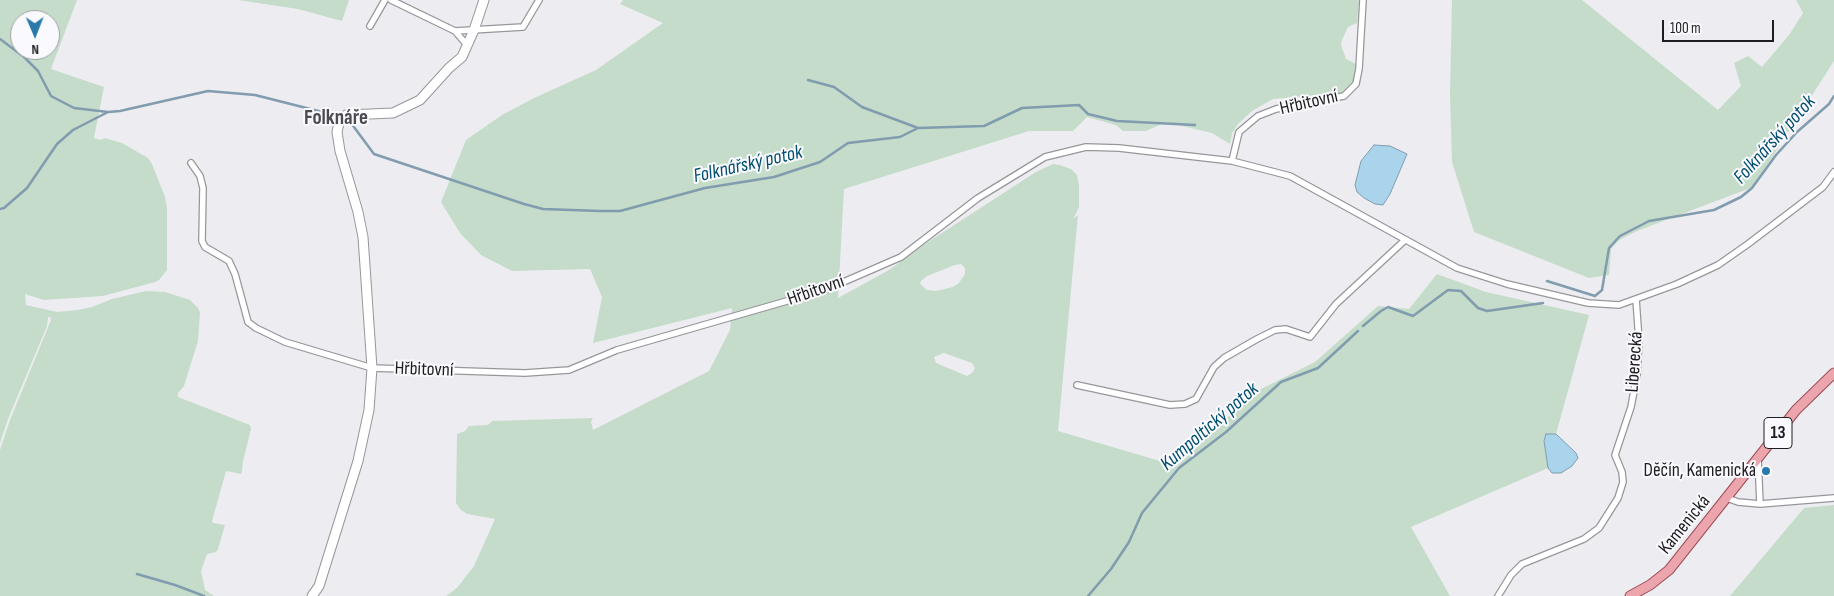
<!DOCTYPE html>
<meta charset="utf-8">
<style>
body{margin:0}
#map{position:relative;width:1834px;height:596px;overflow:hidden;background:#ededf1;font-family:"Sofia Sans Condensed",sans-serif}
canvas{display:block}
.north{position:absolute;left:10px;top:10px;width:50px;height:50px;box-sizing:border-box;background:#fafafe;border:1px solid #a2a2a5;border-radius:50%;rotate:179deg;font-size:14px;font-weight:700;line-height:20px;text-align:center;color:#1e1d1f}
.north::after{content:'';display:block;margin:auto;width:18px;height:22px;background:#2a79ab;clip-path:polygon(50% 0,100% 100%,50% 72%,0 100%)}
.scale{position:absolute;left:1662px;top:20px;width:112px;height:22px;box-sizing:border-box;border:2px solid #1e1d1f;border-top:0;padding-left:6px;font-size:15px;line-height:18px;white-space:nowrap;color:#1e1d1f;-webkit-text-stroke:4px #fafafe;paint-order:stroke}
</style>
<div id="map">
<canvas width="1834" height="596"></canvas>
<div class="north">N</div>
<div class="scale">100 m</div>
</div>
<script>
const context = document.querySelector('canvas').getContext('2d');
context.lineJoin = 'round';
function fillPath(path, color) { context.fillStyle = color; context.fill(path, 'evenodd'); }
const toPath = rows => new Path2D(rows.map(r => 'M' + r).join(''));
function stroke(path, color, width, dash) { context.strokeStyle = color; context.lineWidth = width; context.lineCap = dash ? 'butt' : 'round'; context.setLineDash(dash || []); context.stroke(path); }
function drawText(font, color, halo, rows, align = 'center') {
  context.font = font + ' "Sofia Sans Condensed",sans-serif'; context.lineWidth = 4; context.setLineDash([]); context.textBaseline = 'middle'; context.strokeStyle = halo; context.fillStyle = color; for (const [text, x, y, turn = 0] of rows) {
    context.save(); context.translate(x, y); context.rotate((+turn || 0) * Math.PI / 180); context.textAlign = isNaN(turn) ? turn : align; if (halo) context.strokeText(text, 0, 0); context.fillText(text, 0, 0); context.restore();
  }
}
const green = toPath([
 [0,0,77,0,51,69,104,87,94,138,101,140,105,138,122,143,148,158,152,164,165,197,167,208,167,270,159,280,155,282,103,296,44,300,25,294,26,305,57,312,78,310,92,307,112,299,146,291,165,292,190,300,198,308,200,313,198,341,184,386,178,393,178,397,250,425,251,429,243,461,242,471,241,474,226,471,212,521,213,523,225,525,218,549,216,552,207,554,201,571,205,590,214,596,0,596,0,450,10,420,51,320,50,317,48,317,47,326,8,419,0,443],
 [20,20,50,20,50,50,20,50],
 [238,0,349,0,342,21,298,9],
 [623,0,1359,0,1357,23,1348,27,1342,40,1341,45,1346,59,1356,64,1356,73,1353,82,1347,89,1341,93,1273,99,1252,111,1238,124,1232,133,1230,144,1212,133,1166,122,1146,131,1123,131,1116,125,1087,117,1073,131,1029,131,844,189,838,298,889,270,928,242,1036,172,1053,164,1060,165,1071,169,1077,175,1079,185,1079,207,1073,219,1078,215,1058,431,1177,466,1253,393,1315,362,1378,306,1409,309,1437,274,1486,292,1589,315,1556,434,1546,434,1544,441,1548,468,1411,527,1450,596,446,596,457,588,474,566,495,519,467,514,461,510,456,503,457,434,465,431,469,426,488,425,492,421,593,418,591,422,593,430,709,371,730,330,732,308,593,343,602,297,590,269,512,271,481,255,460,233,441,202,466,140,502,115,534,98,596,70,663,23,620,4],
 [961,264,965,268,965,274,959,283,953,287,936,291,927,290,920,284,921,281,927,276,955,265],
 [944,353,972,363,975,368,972,373,967,376,936,363,934,357],
 [1452,0,1582,0,1718,110,1741,86,1734,63,1748,56,1762,67,1789,35,1803,13,1796,0,1834,0,1834,61,1753,187,1637,231,1619,240,1611,249,1609,275,1589,278,1474,232,1452,162,1450,95],
 [1834,505,1834,596,1730,596,1804,508]
]);
const water = toPath([
 [1374,145,1390,146,1407,154,1390,194,1383,205,1375,204,1364,198,1357,192,1355,185,1361,161,1374,145],
 [1546,434,1556,434,1576,453,1578,458,1572,466,1561,473,1552,473,1548,468,1544,441,1546,434]
]);
const stream = toPath([
 [0,39,24,57,38,71,51,96,74,108,108,112,120,111,208,91,255,95,338,116],
 [808,80,834,87,862,107,918,128],
 [348,119,374,154,524,204,543,209,600,211,620,211,705,188,774,177,820,162,848,143,900,137,918,128,984,126,1022,108,1079,105,1088,114,1117,121,1195,125],
 [0,209,4,208,27,188,57,144,73,130,108,112],
 [1547,281,1595,296,1602,290,1609,248,1620,236,1649,221,1714,210,1741,197,1752,188,1776,155,1797,132,1829,104,1834,96],
 [1363,326,1381,311,1388,307,1413,316,1448,290,1461,291,1478,308,1487,311,1543,303],
 [137,574,175,585,204,596],
 [1088,596,1111,569,1129,542,1142,513,1179,468,1226,432,1281,382,1318,368,1358,331]
]);
const street = toPath([
 [391,0,455,31,523,27,539,0],
 [370,26,385,0],
 [455,31,467,45],
 [1232,161,1239,132,1258,116,1276,109,1344,96,1356,84,1359,69,1363,0],
 [191,163,200,176,203,188,202,241,205,247,229,261,235,274,248,322,256,328,285,342,372,368,525,373,569,370,617,350,825,290,901,257,978,198,1045,157,1086,147,1119,148,1232,161,1290,176,1457,268,1507,284,1588,303,1619,305,1677,284,1718,265,1748,244,1823,187,1834,172],
 [1077,385,1170,405,1185,404,1196,399,1214,367,1224,358,1257,339,1275,330,1286,329,1310,337,1336,304,1405,240],
 [1758,458,1760,504],
 [1727,498,1738,502,1760,504,1834,498],
 [1498,596,1511,575,1522,564,1584,539,1599,528,1618,498,1623,482,1622,472,1615,455,1631,407,1637,375,1639,341,1636,299]
]);
const secondary = toPath([
 [312,596,319,586,358,461,369,410,372,368,363,237,358,212,340,151,337,132,339,123,346,115,393,113,420,100,449,68,462,57,474,30,484,0]
]);
const primary = toPath([
 [1630,596,1650,585,1669,570,1796,410,1834,373]
]);
const markers = [
 [1766,471,5,"#2a79ab"]
];
const shields = [
 [1778,433,28]
];
const shieldNames = [
 ["13",1778,433]
];
const streetNames = [
 ["Hřbitovní",1309,103,-13],
 ["Hřbitovní",816,291,-19],
 ["Liberecká",1635,362,-86],
 ["Hřbitovní",424,370,2],
 ["Kamenická",1685,525,-51]
];
const poiNames = [
 ["Děčín, Kamenická",1756,471]
];
const waterNames = [
 ["Folknářský potok",1775,140,-48],
 ["Folknářský potok",748,165,-13],
 ["Kumpoltický potok",1210,427,-41]
];
const quarterNames = [
 ["Folknáře",336,119]
];
fillPath(green, '#c4dcc9');
fillPath(water, '#aad3ec');
stroke(water, '#809cae', 1);
stroke(stream, '#809cae', 2.5);
stroke(street, '#97979b', 8);
stroke(secondary, '#97979b', 11);
stroke(primary, '#9b4e57', 11);
stroke(street, '#fff', 5.5);
stroke(secondary, '#fff', 9);
stroke(primary, '#eca5ac', 9);
for (const [x, y, r, color] of markers) { const dot = new Path2D(); dot.arc(x, y, r, 0, 2 * Math.PI); context.fillStyle = color; context.fill(dot); stroke(dot, '#fafafe', 2); }
for (const [x, y, w] of shields) { const box = new Path2D(); box.roundRect(x - w / 2, y - 15.5, w, 31, 4); context.fillStyle = '#fafafe'; context.fill(box); stroke(box, '#1e1d1f', 1); }
drawText('bold 18px', '#1e1d1f', null, shieldNames);
drawText('19px', '#1e1d1f', '#fafafe', streetNames);
drawText('19px', '#1e1d1f', '#fafafe', poiNames, 'right');
drawText('italic 20px', '#004e6f', '#fafafe', waterNames);
drawText('bold 21px', '#4c4b4f', '#fafafe', quarterNames);
</script>
